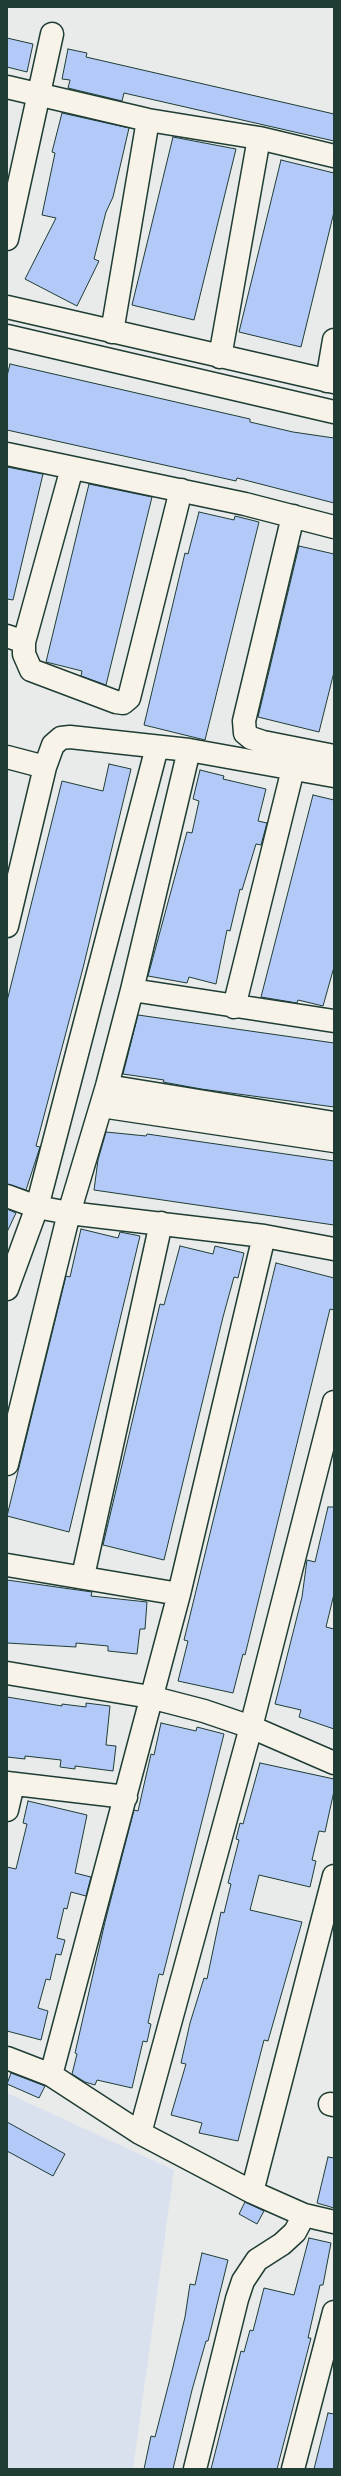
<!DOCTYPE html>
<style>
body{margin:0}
#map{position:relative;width:341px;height:2476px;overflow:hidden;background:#e9ebeb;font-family:"Comic Neue",sans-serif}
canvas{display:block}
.frame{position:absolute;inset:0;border:8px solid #1f3d34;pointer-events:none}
</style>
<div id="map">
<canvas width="341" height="2476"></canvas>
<div class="frame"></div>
</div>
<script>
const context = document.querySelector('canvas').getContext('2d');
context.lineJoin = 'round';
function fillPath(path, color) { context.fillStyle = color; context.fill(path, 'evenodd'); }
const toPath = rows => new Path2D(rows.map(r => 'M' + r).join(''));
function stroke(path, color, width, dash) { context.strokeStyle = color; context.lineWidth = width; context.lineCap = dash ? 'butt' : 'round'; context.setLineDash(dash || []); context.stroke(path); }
const built = toPath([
 [7,2093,174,2170,133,2469,7,2469]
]);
const building = toPath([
 [7,38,33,44,27,72,7,67,7,38],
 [68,49,87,53,86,57,334,114,334,141,124,93,122,101,68,88,70,80,62,79,68,49],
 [62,113,129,128,113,197,106,212,94,259,99,261,77,306,25,279,56,218,42,215,55,153,52,152,62,113],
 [173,137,236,149,194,320,132,305,173,137],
 [281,160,334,173,334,212,301,347,239,332,281,160],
 [10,364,250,419,250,422,293,432,334,438,334,503,237,478,236,481,7,430,7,376,10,364],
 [7,467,43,474,13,600,7,599,7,467],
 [89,484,152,497,106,685,81,676,82,671,46,662,89,484],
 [199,512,234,520,235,516,259,522,205,740,144,725,185,553,188,554,199,512],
 [299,546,334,554,334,672,319,732,258,717,299,546],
 [109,764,131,769,83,968,36,1146,40,1147,26,1190,7,1184,7,1001,62,781,103,791,109,764],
 [200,770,224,776,223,779,266,789,258,821,267,823,261,845,256,844,242,890,240,889,230,931,227,930,216,984,189,977,187,983,148,976,187,832,192,833,199,801,193,799,200,770],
 [313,795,334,800,334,967,323,1006,298,1000,297,1003,261,997,313,795],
 [138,1015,334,1043,334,1107,201,1089,163,1082,164,1080,123,1074,138,1015],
 [106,1132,146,1136,147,1134,334,1161,334,1225,94,1190,98,1160,106,1132],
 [7,1209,16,1213,7,1232,7,1209],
 [81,1229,118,1238,120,1232,140,1236,69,1532,7,1516,66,1276,70,1277,81,1229],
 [180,1246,213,1254,215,1246,244,1253,238,1278,234,1277,223,1317,164,1560,103,1545,160,1304,164,1305,180,1246],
 [276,1263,334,1278,334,1310,330,1309,245,1655,243,1654,233,1693,178,1681,188,1641,184,1640,276,1263],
 [328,1507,334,1507,334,1594,326,1627,334,1629,334,1729,299,1717,301,1710,275,1704,302,1597,307,1560,315,1562,328,1507],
 [7,1580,92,1592,91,1596,147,1602,145,1629,140,1629,137,1654,108,1651,108,1646,76,1643,76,1647,7,1643,7,1580],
 [7,1697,62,1706,62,1704,86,1707,86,1703,110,1706,106,1745,116,1746,113,1771,75,1766,75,1769,60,1767,61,1760,25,1756,25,1759,7,1757,7,1697],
 [161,1723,196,1731,197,1727,224,1734,163,1975,159,1974,148,2023,151,2024,147,2042,143,2041,132,2088,97,2080,95,2085,85,2082,72,2074,77,2054,75,2053,105,1922,134,1810,138,1811,151,1754,154,1755,161,1723],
 [260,1763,334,1779,334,1791,325,1832,319,1831,312,1860,316,1861,310,1887,259,1875,250,1910,302,1922,268,2041,264,2040,238,2141,199,2133,202,2123,171,2115,186,2064,181,2063,190,2023,204,1978,207,1979,221,1912,224,1913,231,1884,228,1883,239,1840,236,1839,240,1823,243,1824,260,1763],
 [28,1801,87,1815,75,1873,91,1877,86,1896,71,1892,67,1909,64,1908,57,1938,65,1940,61,1955,56,1954,50,1980,46,1979,38,2008,48,2011,41,2040,7,2031,7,1867,16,1869,27,1824,23,1823,28,1801],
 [11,2073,45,2086,39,2098,7,2084,11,2073],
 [7,2122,65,2154,53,2176,7,2151,7,2122],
 [328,2157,334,2158,334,2208,317,2203,328,2157],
 [245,2202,264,2211,257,2224,239,2214,245,2202],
 [309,2238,331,2243,323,2285,320,2285,308,2338,311,2338,277,2469,211,2469,241,2351,244,2352,250,2330,253,2331,264,2288,294,2295,309,2238],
 [202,2253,228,2260,208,2341,206,2341,192,2390,173,2469,144,2469,151,2436,155,2437,172,2371,185,2317,190,2284,195,2285,202,2253],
 [328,2413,334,2414,334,2469,314,2469,328,2413]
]);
const minor = toPath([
 [7,87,148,120,259,138,334,156],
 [7,239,52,34],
 [7,307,334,382],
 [112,332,148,120],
 [7,336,334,412],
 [220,357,259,138],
 [327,381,334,340],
 [7,454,245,504,334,527],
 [72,468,24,642,24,654,31,670,116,702,123,703,129,698,181,490],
 [293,516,244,721,245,733,251,738,263,742,334,756],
 [7,636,24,642],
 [7,757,45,767],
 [7,926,45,767,53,745,61,738,70,737,189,750,334,776],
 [132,990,334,1021],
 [234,1007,293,769],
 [107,1086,334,1123],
 [101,1106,334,1141],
 [7,1196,37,1207,69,1213,264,1236,334,1249],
 [7,1289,37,1207,157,747],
 [7,1464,69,1213,107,1086,132,990,189,750],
 [7,1565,179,1594],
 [83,1576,161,1223],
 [7,1673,150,1697,204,1711,251,1727,334,1763],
 [7,1783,126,1797],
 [7,1810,13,1784],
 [7,2058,51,2075,140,2133,252,2192,304,2215,334,2222],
 [51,2075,179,1594,264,1236],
 [330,2104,334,2105],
 [140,2133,251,1727,334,1402],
 [252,2192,334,1876],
 [195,2469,237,2299,243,2281,257,2260,282,2244,295,2232,304,2215],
 [293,2469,334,2312]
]);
fillPath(built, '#d9e1ef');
fillPath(building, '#b3c9f8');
stroke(building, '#1f3d34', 1);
stroke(minor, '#1f3d34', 25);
stroke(minor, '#f7f3e8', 22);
</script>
